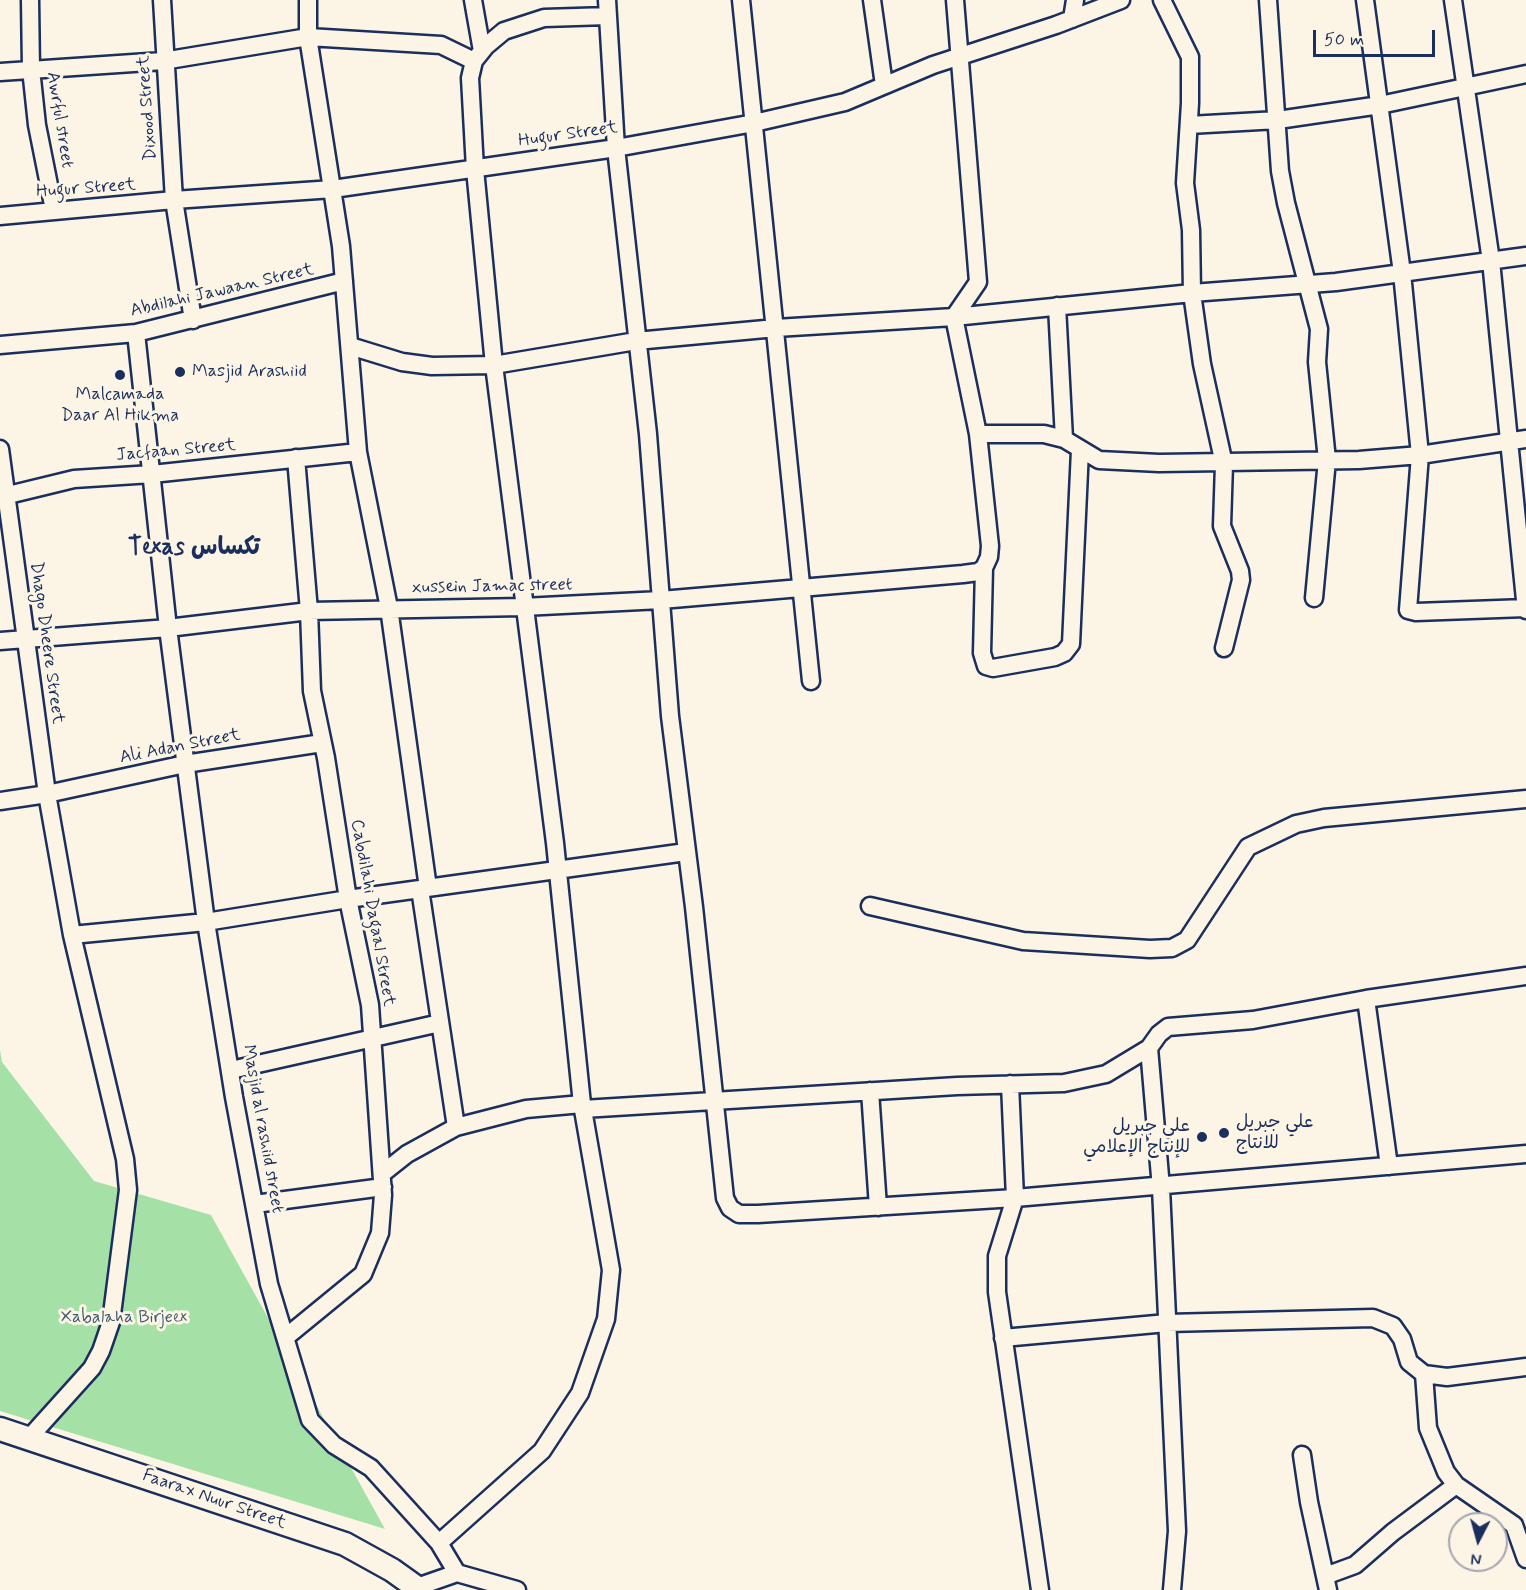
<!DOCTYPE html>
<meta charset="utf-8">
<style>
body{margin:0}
#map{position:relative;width:1526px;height:1590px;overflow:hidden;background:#fcf5e5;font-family:Mynerve,sans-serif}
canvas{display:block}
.north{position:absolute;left:1448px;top:1512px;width:60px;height:60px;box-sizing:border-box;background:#fcf5e5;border:2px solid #a2a6af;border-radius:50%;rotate:186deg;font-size:16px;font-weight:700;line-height:24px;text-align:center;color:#1b2f5e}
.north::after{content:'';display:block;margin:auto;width:21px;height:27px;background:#1b2f5e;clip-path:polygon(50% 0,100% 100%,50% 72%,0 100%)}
.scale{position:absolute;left:1313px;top:30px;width:122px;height:27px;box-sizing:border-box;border:3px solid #1b2f5e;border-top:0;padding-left:8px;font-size:18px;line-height:21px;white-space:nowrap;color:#1b2f5e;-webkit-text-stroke:4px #fcf5e5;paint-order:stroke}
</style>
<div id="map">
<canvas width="1526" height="1590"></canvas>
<div class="north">N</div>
<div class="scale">50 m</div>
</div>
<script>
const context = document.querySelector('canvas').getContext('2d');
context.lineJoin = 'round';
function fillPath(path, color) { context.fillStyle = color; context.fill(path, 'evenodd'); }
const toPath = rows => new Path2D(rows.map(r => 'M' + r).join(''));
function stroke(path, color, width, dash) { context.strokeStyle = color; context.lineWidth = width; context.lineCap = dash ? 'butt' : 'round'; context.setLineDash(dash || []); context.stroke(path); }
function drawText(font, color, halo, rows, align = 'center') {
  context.font = font + ' Mynerve,"Playpen Sans Arabic",sans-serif'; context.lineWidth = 6; context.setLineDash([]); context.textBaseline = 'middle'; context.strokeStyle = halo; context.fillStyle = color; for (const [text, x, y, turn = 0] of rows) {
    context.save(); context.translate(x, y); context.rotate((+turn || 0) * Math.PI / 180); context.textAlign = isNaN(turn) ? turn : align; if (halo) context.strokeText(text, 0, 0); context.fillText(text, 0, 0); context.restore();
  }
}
const green = toPath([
 [0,1050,2,1062,94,1181,211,1215,385,1529,0,1411]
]);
const minor = toPath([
 [30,0,31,69,37,125,54,210],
 [162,0,174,200,193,320],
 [308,0,308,37,341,246,358,452,389,608,428,888],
 [473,0,482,51],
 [607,0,616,148,648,434,670,716,694,907,725,1198,730,1208,739,1214,758,1214,1015,1198,1526,1154],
 [741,0,811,681],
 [872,0,884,85],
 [955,0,978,282,954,317,978,434,990,546,989,557,984,568,982,653,986,666,993,668,1055,657,1064,653,1071,644,1080,450],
 [1162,0,1190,57,1190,103,1185,183,1191,230,1192,293,1202,364,1224,464,1222,526,1240,571,1241,580,1224,648],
 [1268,0,1280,171,1286,203,1319,329,1317,362,1327,460,1314,598],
 [1365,0,1402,273,1420,455,1408,610,1416,612,1526,608],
 [1453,0,1491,261,1526,610],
 [1072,19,1075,0],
 [0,72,163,61,308,37,441,45,474,61],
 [1189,125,1278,120,1380,105,1526,74],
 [0,216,174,200,333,189,616,148,754,123,845,102,933,65,1056,25,1121,0],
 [1057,306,1064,439],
 [136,333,168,628,206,922,234,1097,269,1284,310,1420,334,1445,371,1468,439,1543,457,1573],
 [0,345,136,333,344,281],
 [350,346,402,362,432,366,494,365,636,341,776,328,954,317,1192,293,1336,282,1526,256],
 [978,434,1044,434,1064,439,1099,460,1159,463,1359,460,1420,455,1526,439],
 [0,449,47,794,72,935,125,1159,128,1190,111,1322,101,1351,92,1368,29,1438],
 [0,497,74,479,152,474,358,452],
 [0,641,168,628,309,611,523,607,661,600,963,574,978,572,984,568],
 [0,801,47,794,185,764,322,743],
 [420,889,456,1127],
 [870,906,1023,941,1150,949,1172,948,1187,940,1248,847,1296,824,1324,818,1526,799],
 [72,935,206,922,348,899,686,852],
 [1366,999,1389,1166],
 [1149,1048,1161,1188,1177,1531,1172,1590],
 [231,1070,440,1023],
 [1010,1084,1015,1198,997,1256,997,1292,1040,1590],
 [870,1091,878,1207],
 [583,1109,957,1086,1064,1083,1106,1074,1149,1048,1159,1034,1168,1027,1253,1020,1366,999,1526,976],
 [383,1173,407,1154,456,1127,526,1109,582,1104],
 [255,1204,383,1187],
 [286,1337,363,1274,380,1233,383,1195,370,1005,348,899,326,758,312,691,309,611,296,458],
 [1003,1338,1167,1323,1373,1318,1393,1326,1402,1339,1409,1362,1424,1374,1447,1377,1526,1367],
 [1424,1374,1428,1428,1446,1472,1456,1485,1514,1525,1526,1559],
 [1302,1455,1309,1502,1328,1590],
 [439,1543,542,1451,580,1393,606,1319,611,1270,582,1104,555,843,494,365,475,169,470,78,474,61,486,46,504,31,544,18,608,16],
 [457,1573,517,1590],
 [1325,1576,1355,1565,1393,1532,1456,1485],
 [417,1587,457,1573]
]);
const secondary = toPath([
 [0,1429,345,1544,392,1570,420,1590]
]);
const markers = [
 [180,372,6,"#1b2f5e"],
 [120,375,6,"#1b2f5e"],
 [1224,1133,6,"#1b2f5e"],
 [1202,1137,6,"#1b2f5e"]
];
const streetNames = [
 ["Dixood Street",148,108,-94],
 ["Awrful street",59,120,81],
 ["Hugur Street",568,135,-8],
 ["Hugur Street",86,189,-4],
 ["Abdilahi Jawaan Street",222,291,-13],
 ["Jacfaan Street",176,451,-5],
 ["xussein Jamac street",492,587,-1],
 ["Dhago Dheere Street",46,643,82],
 ["Ali Adan Street",180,747,-11],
 ["Cabdilahi Dagaal Street",372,913,80],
 ["Masjid al rashiid street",262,1129,80],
 ["Faarax Nuur Street",214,1500,19]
];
const poiNames = [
 ["Masjid Arashiid",192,372],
 ["Malcamada",120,395,"center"],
 ["Daar Al Hikma",120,416,"center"],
 ["علي جبريل",1236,1123],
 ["للانتاج",1236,1144],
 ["علي جبريل",1190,1127,"right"],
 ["للإنتاج الإعلامي",1190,1148,"right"]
];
const parkNames = [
 ["Xabalaha Birjeex",124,1318]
];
const districtNames = [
 ["Texas تكساس",194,549]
];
fillPath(green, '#a5e1a7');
stroke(minor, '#1b2f5e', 21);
stroke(secondary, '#1b2f5e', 27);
stroke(minor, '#fcf5e5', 16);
stroke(secondary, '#fcf5e5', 22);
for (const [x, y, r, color] of markers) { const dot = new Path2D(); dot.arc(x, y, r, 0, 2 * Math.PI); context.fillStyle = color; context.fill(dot); stroke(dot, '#fcf5e5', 2); }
drawText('18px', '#1b2f5e', '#fcf5e5', streetNames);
drawText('18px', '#1b2f5e', '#fcf5e5', poiNames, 'left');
drawText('18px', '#3e5c70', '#fcf5e5', parkNames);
drawText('bold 24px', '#1b2f5e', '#fcf5e5', districtNames);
</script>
